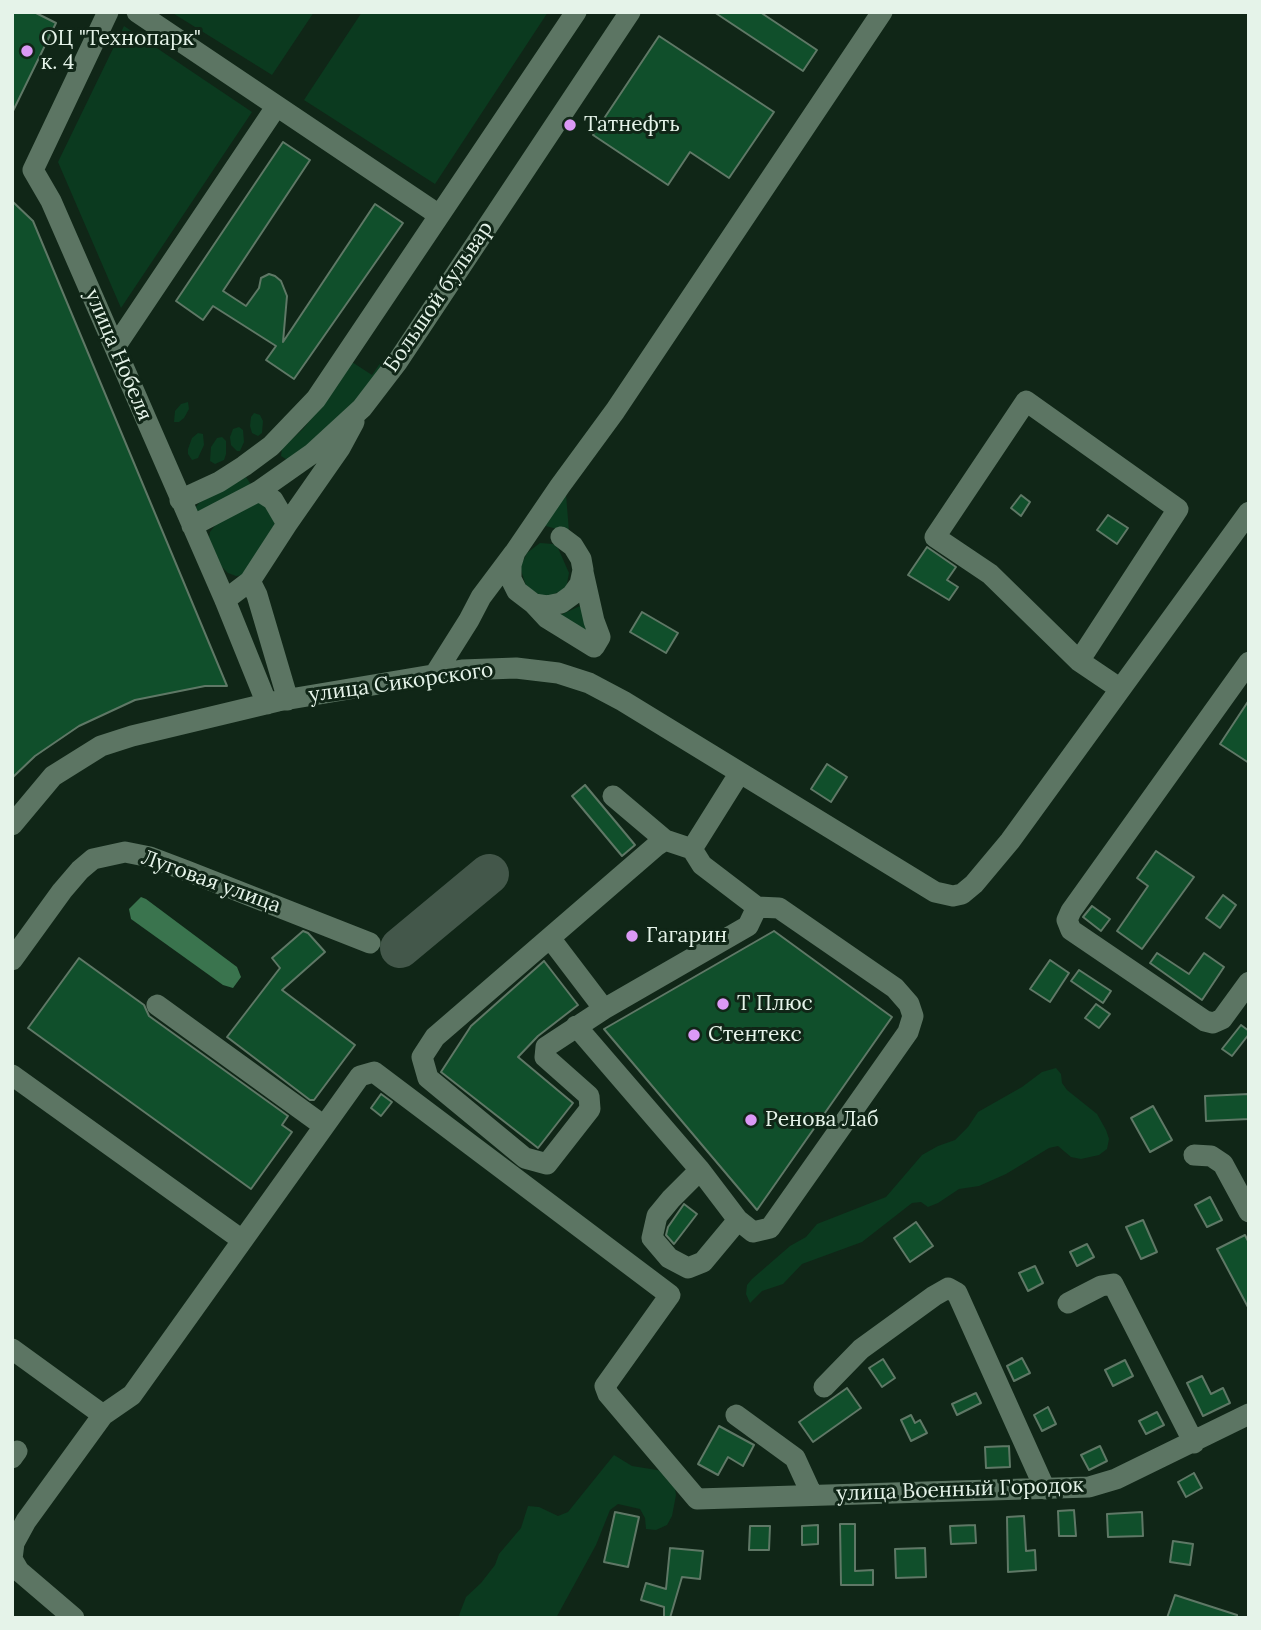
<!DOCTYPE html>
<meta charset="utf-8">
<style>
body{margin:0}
#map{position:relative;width:1261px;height:1630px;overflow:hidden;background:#102617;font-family:Lora,serif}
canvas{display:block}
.frame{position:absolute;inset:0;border:14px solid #e5f3e9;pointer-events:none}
</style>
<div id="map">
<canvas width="1261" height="1630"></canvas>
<div class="frame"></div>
</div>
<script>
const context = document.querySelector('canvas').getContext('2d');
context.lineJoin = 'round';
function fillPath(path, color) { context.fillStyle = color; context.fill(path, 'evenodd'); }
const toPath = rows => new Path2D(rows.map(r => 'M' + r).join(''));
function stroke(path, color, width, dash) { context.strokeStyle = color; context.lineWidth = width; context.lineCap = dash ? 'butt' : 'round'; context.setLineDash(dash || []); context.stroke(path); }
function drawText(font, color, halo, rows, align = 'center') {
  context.font = font + ' Lora,serif'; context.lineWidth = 6; context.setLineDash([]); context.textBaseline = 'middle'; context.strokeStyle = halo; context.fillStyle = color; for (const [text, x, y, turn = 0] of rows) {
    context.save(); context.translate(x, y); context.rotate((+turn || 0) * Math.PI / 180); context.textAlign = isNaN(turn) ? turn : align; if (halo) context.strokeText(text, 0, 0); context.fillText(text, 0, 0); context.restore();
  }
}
const green = toPath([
 [171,12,314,12,272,75],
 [362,12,548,12,435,184,304,100],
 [124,26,252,112,121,308,58,162],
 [383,359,386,361,362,395,289,461,281,456,282,448,303,429,324,403,352,362,372,375],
 [188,402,189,409,184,418,179,422,174,422,175,411,181,404],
 [254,413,260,415,263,421,262,433,258,436,252,433,250,426,251,417],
 [239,427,243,430,244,442,240,451,237,451,231,445,230,437,233,429],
 [198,433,203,434,204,445,198,458,192,460,188,454,188,449,192,438],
 [222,437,226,441,226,454,224,460,215,464,210,461,211,447,217,438],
 [246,477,252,486,197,512,195,508,199,503],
 [566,494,569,532,538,524],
 [259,502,266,502,277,520,245,575,236,576,228,573,219,564,209,538,210,532,217,523],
 [540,543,553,544,558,548,569,573,566,589,544,598,526,586,520,567,527,553],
 [580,606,592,637,556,617],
 [1056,1068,1061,1074,1062,1083,1067,1090,1097,1114,1106,1130,1109,1139,1107,1149,1099,1155,1081,1159,1071,1157,1058,1146,1049,1148,1006,1174,979,1186,959,1189,938,1203,928,1207,921,1202,912,1203,862,1242,802,1264,783,1284,762,1291,750,1303,746,1294,747,1285,752,1279,790,1246,806,1237,817,1224,886,1197,922,1155,938,1146,955,1140,968,1127,978,1112,1022,1087,1042,1072],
 [614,1455,632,1466,663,1471,673,1476,676,1495,672,1516,667,1525,656,1530,646,1529,645,1518,640,1509,618,1504,610,1510,596,1545,556,1618,458,1618,466,1597,481,1583,495,1565,499,1554,521,1528,528,1506,539,1507,558,1516,568,1512]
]);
const water = toPath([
 [141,897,146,899,237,967,241,977,233,988,223,985,131,919,129,909]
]);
const taxiway = toPath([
 [400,948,489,874]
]);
const building = toPath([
 [12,12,34,12,56,23,12,113,12,12],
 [714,12,760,12,817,50,803,71,714,12],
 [659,36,774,112,729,178,690,152,668,185,593,135,659,36],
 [283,142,310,160,223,291,246,306,259,288,261,278,269,274,275,276,281,281,287,296,283,342,375,204,403,223,294,379,266,360,276,346,213,306,203,320,176,301,283,142],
 [12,201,33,221,227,686,205,686,135,700,79,726,35,756,12,778,12,201],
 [1021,495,1030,502,1021,516,1011,508,1021,495],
 [1108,515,1128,528,1117,544,1097,530,1108,515],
 [927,547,956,567,947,580,958,587,949,600,908,575,927,547],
 [642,612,678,633,666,653,630,632,642,612],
 [1249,700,1249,763,1220,744,1249,700],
 [827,764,847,777,831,802,811,789,827,764],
 [585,785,635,845,622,856,572,796,585,785],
 [1156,851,1194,877,1142,949,1117,931,1148,886,1137,878,1156,851],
 [1223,895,1236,905,1220,928,1206,918,1223,895],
 [1092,906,1110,919,1101,931,1083,917,1092,906],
 [303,931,308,933,325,952,282,990,355,1045,314,1100,310,1100,227,1037,280,968,272,958,303,931],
 [774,931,892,1017,757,1210,604,1029,774,931],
 [1157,953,1189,974,1204,953,1224,967,1202,1000,1150,963,1157,953],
 [79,958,144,1005,149,1016,288,1116,282,1125,292,1132,251,1189,28,1028,79,958],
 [1050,960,1069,973,1050,1002,1030,989,1050,960],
 [544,961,578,1005,538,1036,518,1057,573,1103,538,1148,441,1072,471,1026,544,961],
 [1079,970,1111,991,1103,1003,1071,981,1079,970],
 [1096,1004,1110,1014,1099,1028,1085,1018,1096,1004],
 [1241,1025,1249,1031,1249,1034,1232,1056,1222,1049,1241,1025],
 [381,1094,392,1102,381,1116,371,1108,381,1094],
 [1249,1094,1249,1119,1206,1121,1205,1096,1249,1094],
 [1153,1106,1172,1140,1150,1152,1131,1118,1153,1106],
 [1210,1197,1222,1220,1207,1227,1195,1205,1210,1197],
 [684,1204,697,1214,674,1244,666,1235,668,1227,684,1204],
 [1143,1220,1157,1252,1141,1259,1126,1227,1143,1220],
 [916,1222,933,1246,910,1262,894,1238,916,1222],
 [1245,1235,1249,1243,1249,1309,1217,1249,1245,1235],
 [1087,1244,1094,1257,1077,1266,1070,1252,1087,1244],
 [1035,1266,1043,1283,1028,1291,1019,1273,1035,1266],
 [1022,1358,1030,1373,1014,1381,1007,1366,1022,1358],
 [883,1359,895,1378,882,1387,869,1368,883,1359],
 [1125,1360,1133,1376,1113,1386,1105,1370,1125,1360],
 [1202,1376,1211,1394,1223,1388,1230,1403,1203,1416,1187,1383,1202,1376],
 [847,1388,861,1408,813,1442,799,1422,847,1388],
 [976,1393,981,1403,957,1415,952,1404,976,1393],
 [1048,1407,1056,1424,1042,1431,1034,1415,1048,1407],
 [1157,1412,1164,1425,1146,1434,1139,1421,1157,1412],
 [911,1415,915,1423,920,1420,927,1433,911,1441,901,1420,911,1415],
 [719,1426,754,1445,743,1466,728,1457,718,1475,698,1464,719,1426],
 [1009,1446,1010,1467,986,1468,985,1447,1009,1446],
 [1100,1446,1107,1461,1089,1470,1081,1455,1100,1446],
 [1194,1473,1202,1488,1186,1497,1178,1482,1194,1473],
 [1074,1510,1076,1536,1059,1536,1058,1511,1074,1510],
 [615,1512,639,1517,628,1567,604,1562,615,1512],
 [1142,1512,1143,1536,1108,1537,1107,1514,1142,1512],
 [1024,1516,1026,1551,1035,1550,1036,1570,1008,1572,1007,1517,1024,1516],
 [840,1524,855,1524,855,1571,873,1570,873,1585,841,1585,840,1524],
 [818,1525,818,1544,802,1545,802,1526,818,1525],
 [975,1525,976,1543,951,1544,950,1526,975,1525],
 [750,1526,770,1526,769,1550,749,1550,750,1526],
 [1173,1541,1193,1544,1190,1565,1170,1562,1173,1541],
 [670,1548,703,1551,700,1579,682,1577,670,1618,664,1618,664,1607,641,1600,646,1583,666,1589,670,1548],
 [925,1548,926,1577,896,1578,895,1549,925,1548],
 [1175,1595,1237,1615,1237,1618,1167,1618,1175,1595]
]);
const minor = toPath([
 [137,12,439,215],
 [33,170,51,201,225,600,267,704],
 [33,170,108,12],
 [115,347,276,107],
 [259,491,273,500,287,524],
 [180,500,219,482,244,466,271,446,316,399,576,12],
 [192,526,259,491,313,453,362,408,398,361,630,12],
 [561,537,573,546,581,559,583,570,580,584,572,595,561,603,547,606,534,604,517,591,511,579,511,565,515,552,560,486,615,411,882,12],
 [250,581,257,595,288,700],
 [225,600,250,581,287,524,340,448,354,422],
 [534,604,547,618,594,647,600,637,594,621,583,572],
 [1079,661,1178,509,1026,401,935,537,990,574,1079,661,1119,688],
 [1249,662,1071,911,1067,920,1071,930,1205,1021,1213,1023,1222,1019,1249,982],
 [435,674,469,620,481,597,514,553],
 [613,796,665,840],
 [12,825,53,776,101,746,132,736,278,701,462,670,516,668,558,673,589,683,623,701,935,892,953,896,962,894,974,884,1010,841,1249,512],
 [692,849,665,840,656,846,435,1037,422,1057,428,1078,525,1158,547,1164,590,1109,589,1096,545,1057,546,1047,604,1009,748,926,757,907,702,865,692,849,739,774],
 [550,938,604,1009],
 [12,960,62,891,80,870,93,859,125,852,150,857,187,871,370,943],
 [157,1005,324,1126],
 [576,1026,700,1170,738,1220,753,1232,770,1228,908,1032,913,1016,909,1004,895,988,779,908,757,907],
 [12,1075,242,1240],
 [1194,1155,1211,1156,1223,1164,1249,1212],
 [700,1170,671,1199,657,1216,652,1238,669,1258,688,1268,703,1262,738,1220],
 [1068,1303,1101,1286,1113,1284,1194,1443],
 [12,1349,103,1415],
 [824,1387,861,1349,934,1296,948,1288,957,1293,1045,1489],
 [736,1415,795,1458,812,1495],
 [12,1458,17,1451],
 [74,1618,19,1571,12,1559,14,1543,26,1521,103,1415,132,1395,360,1076,374,1072,670,1295,605,1386,608,1394,697,1499,1089,1487,1116,1479,1249,1414]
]);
const markers = [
 [27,51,7,"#db99f5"],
 [570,125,7,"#db99f5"],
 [632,936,7,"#db99f5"],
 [723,1004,7,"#db99f5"],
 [694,1035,7,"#db99f5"],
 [751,1120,7,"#db99f5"]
];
const poiNames = [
 ["ОЦ \"Технопарк\"",41,39],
 ["к. 4",41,63],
 ["Татнефть",584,125],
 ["Гагарин",646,936],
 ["Т Плюс",737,1004],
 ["Стентекс",708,1035],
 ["Ренова Лаб",765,1120]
];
const streetNames = [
 ["Большой бульвар",439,297,-56],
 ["улица Нобеля",118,355,67],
 ["улица Сикорского",401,683,-8],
 ["Луговая улица",211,882,20],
 ["улица Военный Городок",960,1490,-2]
];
fillPath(green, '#0b3a1f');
fillPath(water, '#3a744e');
stroke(taxiway, '#43574a', 40);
fillPath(building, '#104f2b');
stroke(building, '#5f7866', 2);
stroke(minor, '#5c7563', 21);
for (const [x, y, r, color] of markers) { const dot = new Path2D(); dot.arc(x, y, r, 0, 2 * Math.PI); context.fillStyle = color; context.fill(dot); stroke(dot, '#102617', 2.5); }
drawText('21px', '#e5f3e9', '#102617', poiNames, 'left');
drawText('21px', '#e5f3e9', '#102617', streetNames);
</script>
